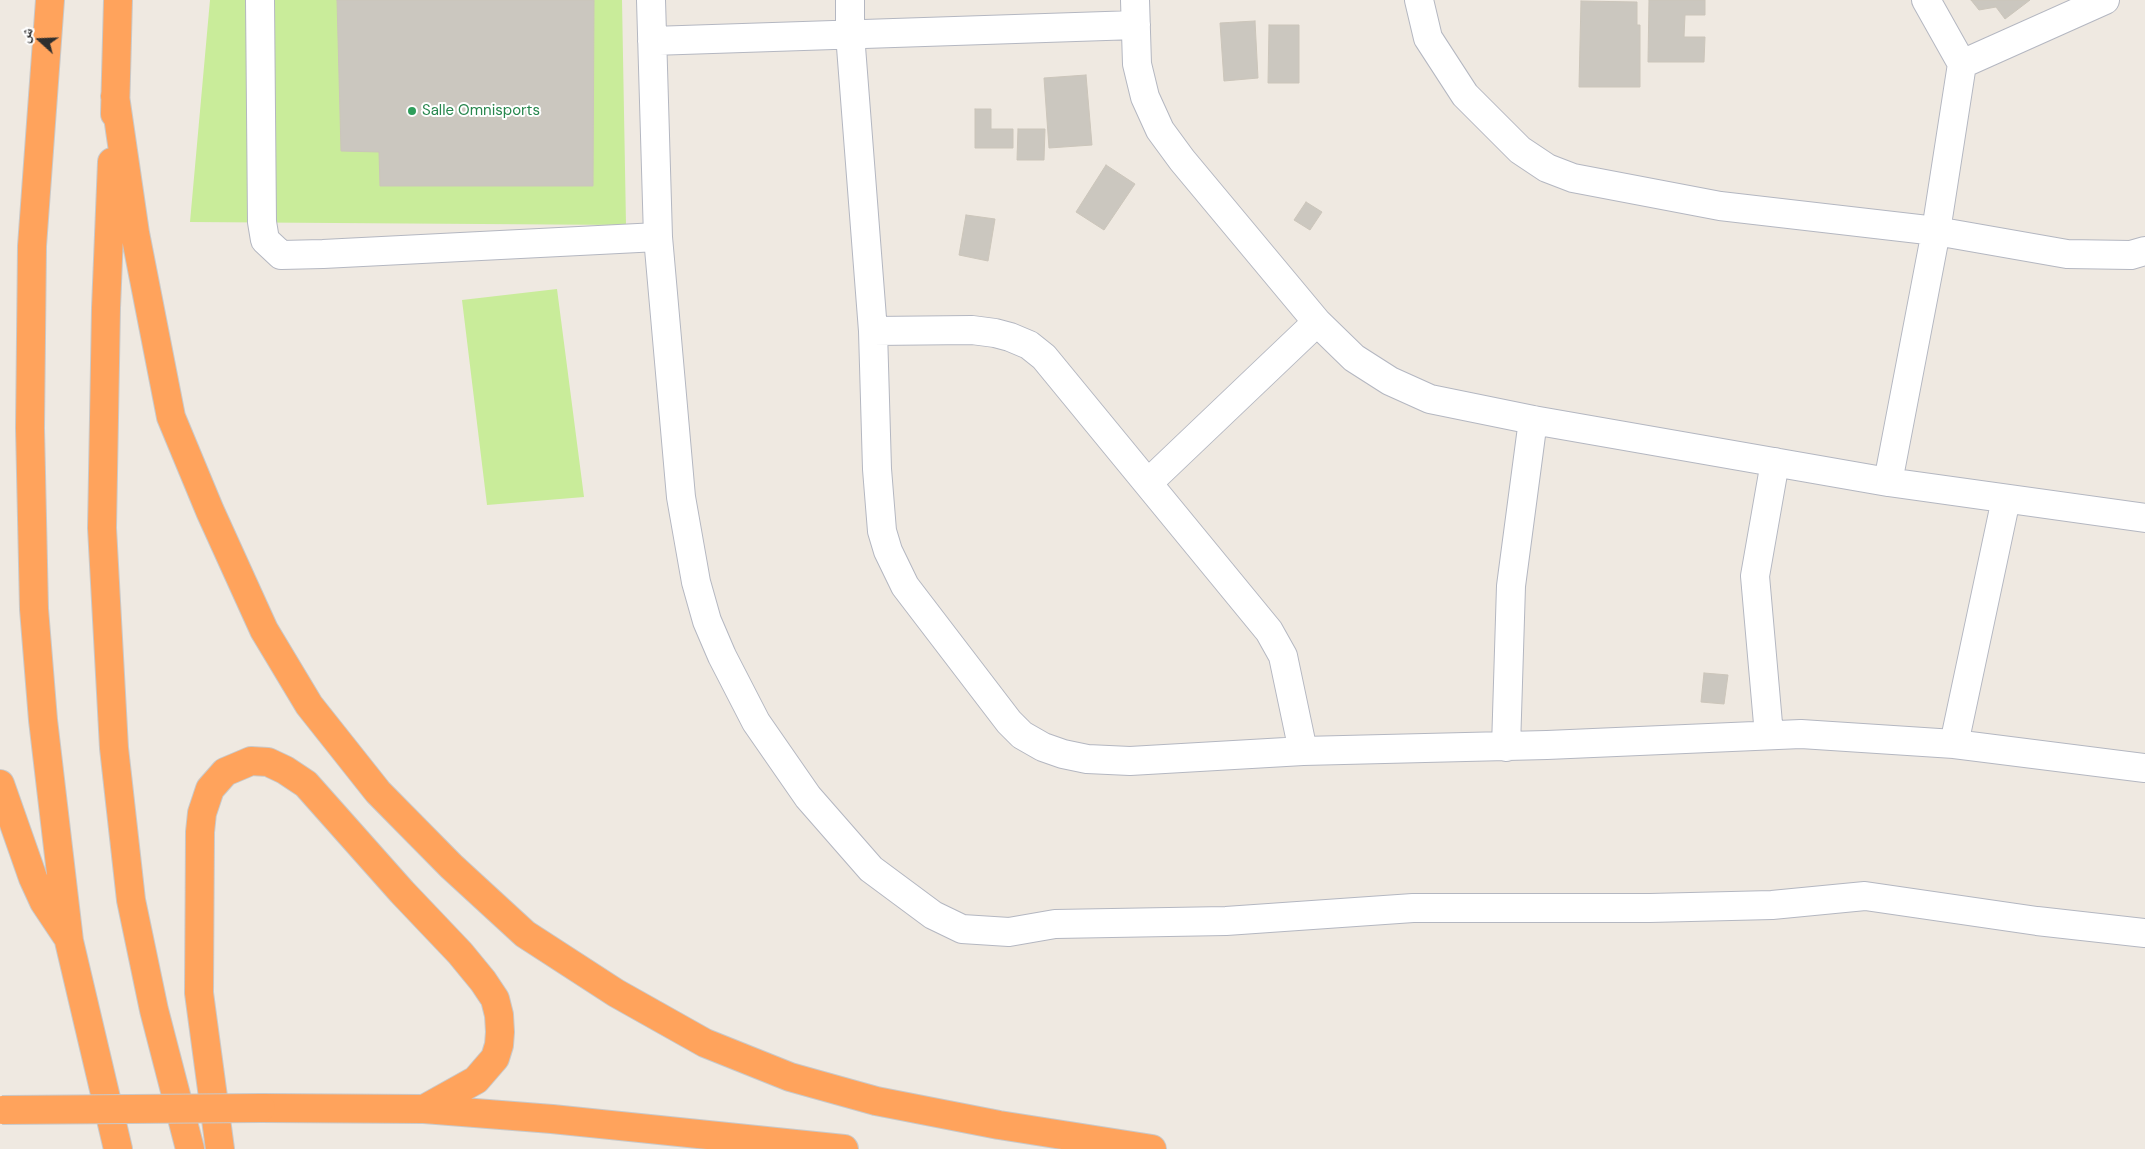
<!DOCTYPE html>
<meta charset="utf-8">
<style>
body{margin:0}
#map{position:relative;width:2145px;height:1149px;overflow:hidden;background:#efe9e1;font-family:"DM Sans","Noto Naskh Arabic",sans-serif}
canvas{display:block}
.north{position:absolute;left:15px;top:15px;width:50px;height:50px;-webkit-text-stroke:4px #fff;paint-order:stroke;rotate:290deg;font-size:14px;font-weight:700;line-height:20px;text-align:center;color:#2e2e2e}
.north::after{content:'';display:block;margin:auto;width:18px;height:22px;background:#2e2e2e;clip-path:polygon(50% 0,100% 100%,50% 72%,0 100%)}
</style>
<div id="map">
<canvas width="2145" height="1149"></canvas>
<div class="north">ش</div>
</div>
<script>
const context = document.querySelector('canvas').getContext('2d');
context.lineJoin = 'round';
function fillPath(path, color) { context.fillStyle = color; context.fill(path, 'evenodd'); }
const toPath = rows => new Path2D(rows.map(r => 'M' + r).join(''));
function stroke(path, color, width, dash) { context.strokeStyle = color; context.lineWidth = width; context.lineCap = dash ? 'butt' : 'round'; context.setLineDash(dash || []); context.stroke(path); }
function drawText(font, color, halo, rows, align = 'center') {
  context.font = font + ' "DM Sans",sans-serif'; context.lineWidth = 4; context.setLineDash([]); context.textBaseline = 'middle'; context.strokeStyle = halo; context.fillStyle = color; for (const [text, x, y, turn = 0] of rows) {
    context.save(); context.translate(x, y); context.rotate((+turn || 0) * Math.PI / 180); context.textAlign = isNaN(turn) ? turn : align; if (halo) context.strokeText(text, 0, 0); context.fillText(text, 0, 0); context.restore();
  }
}
const pitch = toPath([
 [210,0,622,0,626,225,190,222],
 [557,289,584,497,487,505,462,300]
]);
const building = toPath([
 [337,0,594,0,593,186,380,186,379,152,341,151,337,0],
 [1649,0,1705,0,1705,15,1685,15,1684,37,1705,37,1704,62,1648,62,1649,0],
 [1971,0,2030,0,2005,19,1996,7,1979,10,1971,0],
 [1581,1,1637,2,1637,25,1640,25,1640,87,1579,87,1581,1],
 [1255,21,1258,78,1224,81,1220,23,1255,21],
 [1269,25,1299,25,1299,83,1268,83,1269,25],
 [1086,75,1092,145,1049,148,1044,78,1086,75],
 [975,109,991,109,991,129,1013,129,1013,148,975,148,975,109],
 [1018,129,1045,129,1044,160,1017,160,1018,129],
 [1106,165,1135,184,1104,230,1076,212,1106,165],
 [1306,202,1322,212,1310,230,1294,220,1306,202],
 [966,215,995,219,988,261,959,255,966,215],
 [1704,673,1728,675,1724,704,1701,702,1704,673]
]);
const minor = toPath([
 [260,0,262,222,265,240,281,255,323,254,658,237],
 [651,0,658,237,681,497,696,582,707,621,722,656,756,722,808,797,871,869,933,915,962,929,1009,932,1055,924,1226,921,1413,908,1650,908,1772,905,1865,896,2037,921,2145,933],
 [850,0,850,34,873,331,877,469,882,531,888,551,905,586,1009,722,1022,735,1043,747,1063,754,1087,759,1130,761,1303,751,1547,745,1801,734,1954,744,2145,768],
 [1135,0,1137,64,1145,97,1160,130,1182,160,1317,322,1354,358,1390,381,1430,399,1533,420,1888,482,2145,518],
 [1419,0,1428,38,1465,95,1520,150,1547,168,1573,178,1720,206,1936,231,2067,254,2131,255,2145,251],
 [1926,0,1962,64],
 [652,41,1136,25],
 [873,331,972,330,995,333,1010,337,1029,345,1044,357,1269,631,1283,656,1303,751],
 [1888,482,1936,231,1962,64,2105,0],
 [1148,483,1317,322],
 [1769,735,1755,576,1775,462],
 [1954,744,2006,499],
 [1506,747,1511,586,1533,420]
]);
const highway = toPath([
 [50,0,32,246,30,428,34,609,43,720,69,941,118,1149],
 [115,96,135,233,171,417,210,511,264,630,309,705,378,792,451,866,525,934,616,993,705,1043,790,1077,876,1101,999,1125,1152,1149],
 [115,114,118,0],
 [112,162,106,308,102,528,114,748,131,900,154,1010,190,1149],
 [0,784,33,878,44,902,66,935],
 [261,1108,424,1109,552,1119,844,1149],
 [220,1149,199,993,200,832,202,813,210,789,225,772,251,761,268,762,285,770,306,784,402,892,460,953,483,981,495,999,499,1015,500,1032,499,1045,495,1058,476,1080,424,1109]
]);
const highwayBridge = toPath([
 [2,1110,261,1108]
]);
const markers = [
 [412,111,5,"#2e9e5b"]
];
const leisureNames = [
 ["Salle Omnisports",422,111]
];
fillPath(pitch, '#c9ec9a');
fillPath(building, '#cbc7bf');
stroke(building, '#cbc5ba', 1);
stroke(minor, '#b4b7c1', 30);
stroke(highway, '#c9c9c9', 30);
stroke(minor, '#fff', 28);
stroke(highway, '#ffa35c', 28);
stroke(highwayBridge, '#c9c9c9', 30, []);
stroke(highwayBridge, '#ffa35c', 28);
for (const [x, y, r, color] of markers) { const dot = new Path2D(); dot.arc(x, y, r, 0, 2 * Math.PI); context.fillStyle = color; context.fill(dot); stroke(dot, '#fff', 2); }
drawText('15px', '#27864d', '#fff', leisureNames, 'left');
</script>
